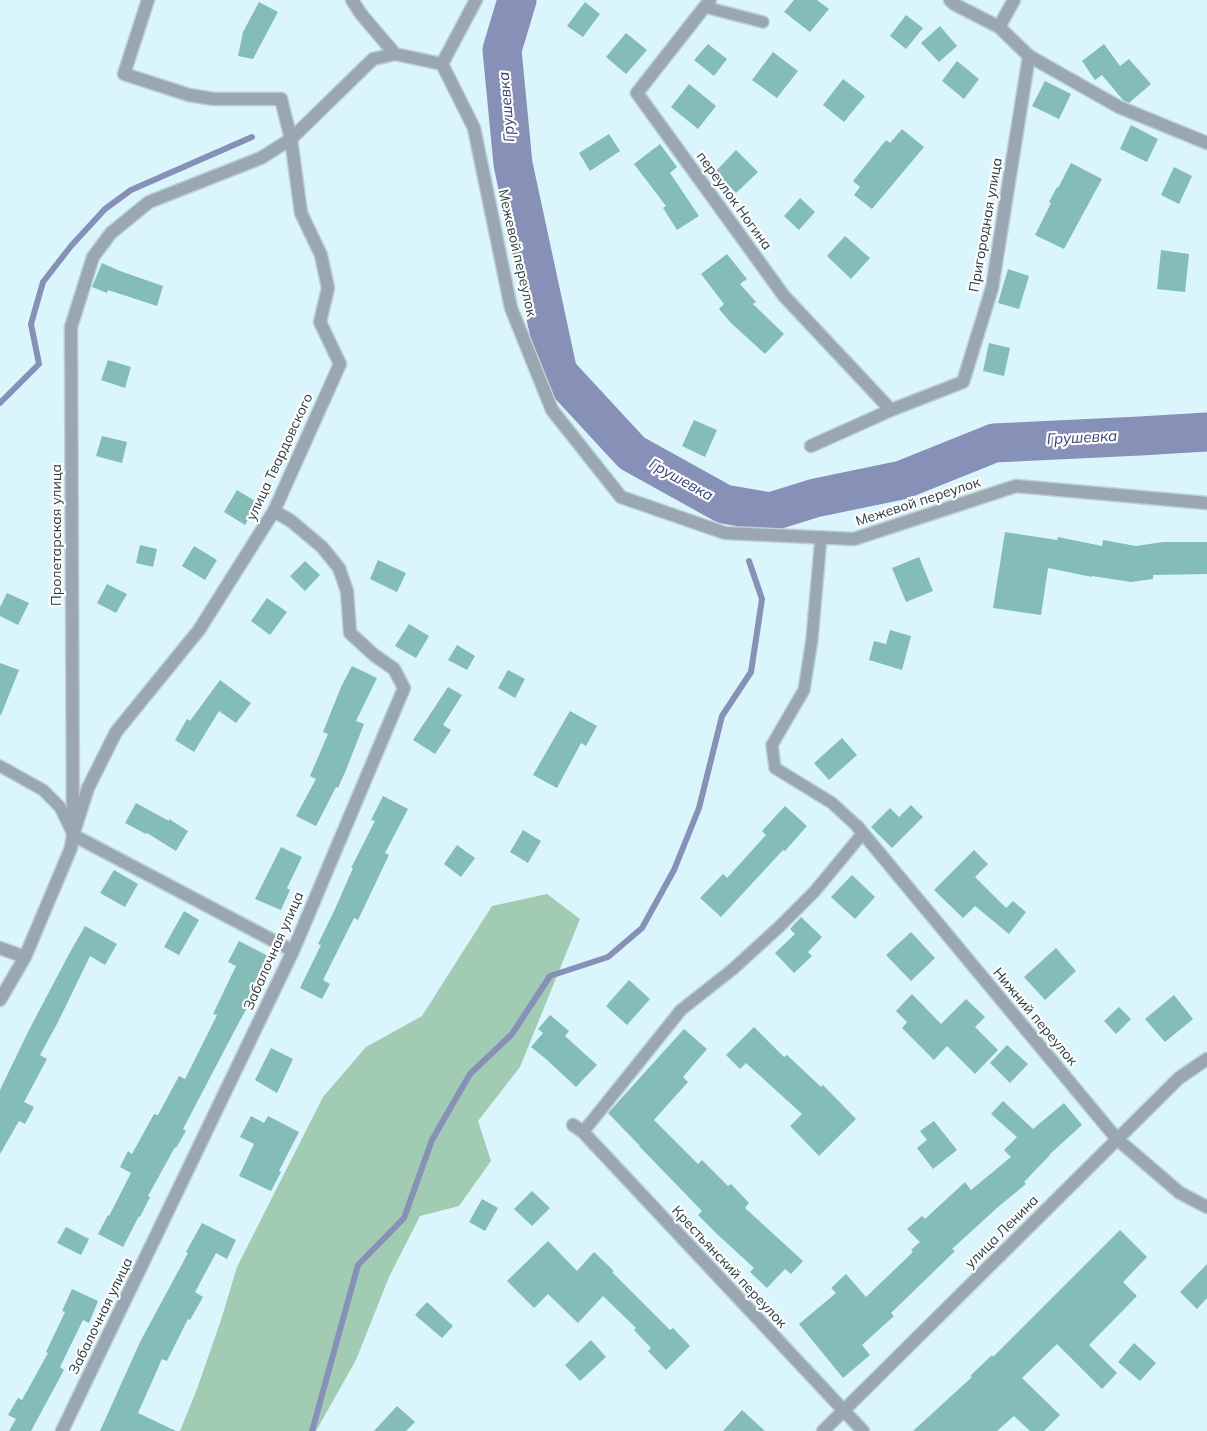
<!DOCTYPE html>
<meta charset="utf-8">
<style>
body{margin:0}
canvas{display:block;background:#dbf5fc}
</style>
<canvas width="1207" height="1431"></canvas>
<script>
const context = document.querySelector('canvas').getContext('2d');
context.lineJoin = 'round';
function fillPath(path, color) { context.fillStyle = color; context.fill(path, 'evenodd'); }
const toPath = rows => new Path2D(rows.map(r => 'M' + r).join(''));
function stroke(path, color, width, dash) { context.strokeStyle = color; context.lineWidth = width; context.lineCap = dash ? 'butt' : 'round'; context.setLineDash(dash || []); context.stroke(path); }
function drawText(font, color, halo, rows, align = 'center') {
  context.font = font + ' Mulish,sans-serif'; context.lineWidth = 4.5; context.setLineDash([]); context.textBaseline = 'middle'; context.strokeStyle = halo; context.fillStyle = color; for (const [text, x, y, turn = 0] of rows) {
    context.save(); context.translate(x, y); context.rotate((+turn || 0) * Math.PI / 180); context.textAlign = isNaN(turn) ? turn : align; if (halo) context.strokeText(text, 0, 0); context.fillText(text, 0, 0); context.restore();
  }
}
const green = toPath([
 [547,894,580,919,520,1067,478,1121,491,1161,459,1206,420,1216,389,1277,356,1360,316,1431,180,1431,197,1389,221,1320,237,1267,323,1097,366,1047,422,1016,492,906]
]);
const stream = toPath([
 [0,403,39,364,31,324,43,282,71,246,105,209,131,190,252,137],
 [312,1431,358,1265,404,1218,432,1140,470,1074,512,1034,550,976,608,957,642,928,674,870,699,808,722,716,751,672,762,599,749,561]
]);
const river = toPath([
 [517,0,502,50,513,164,558,373,632,453,724,504,770,512,815,498,902,480,994,443,1140,436,1207,432]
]);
const building = toPath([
 [794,0,817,0,829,9,810,32,784,12],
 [259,2,278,12,253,59,238,56,243,32],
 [585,2,600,14,583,37,567,26],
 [906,15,923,28,906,49,890,36],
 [940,26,957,46,939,62,921,43],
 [626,33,647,50,626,74,606,57],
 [708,44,727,59,714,76,694,60],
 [1104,44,1120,66,1129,59,1151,84,1129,103,1123,100,1102,75,1095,80,1082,61],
 [773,52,798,71,777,98,752,80],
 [957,61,979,79,964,99,942,81],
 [843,79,865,96,844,122,823,105],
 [1045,81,1071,94,1059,119,1032,106],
 [689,84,716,106,698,129,671,107],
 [1131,125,1158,139,1147,162,1120,149],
 [902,129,924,147,872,209,854,195,860,187,853,181,886,140,890,143],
 [609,134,620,151,590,171,579,153],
 [660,144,677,167,670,173,699,216,677,230,663,208,666,206,634,164],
 [736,150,758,172,736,193,715,172],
 [1071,163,1102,179,1064,249,1035,235,1051,203,1049,202,1057,187,1058,188],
 [1174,167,1192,176,1179,204,1161,195],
 [800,198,815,212,799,230,784,216],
 [845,236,870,258,851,279,827,256],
 [1161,250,1189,254,1185,292,1157,289],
 [727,254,747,279,740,284,756,302,753,304,784,334,765,354,731,323,719,309,724,304,701,274],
 [102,263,120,271,163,286,157,306,108,290,107,293,92,287],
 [1008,269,1029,276,1019,309,998,303],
 [989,343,1010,348,1004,376,983,371],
 [108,360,131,367,125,388,101,380],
 [694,420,717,430,705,457,682,446],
 [102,436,127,442,122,463,96,456],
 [237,490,258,503,245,525,224,512],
 [1005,532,1057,540,1058,537,1102,546,1103,540,1136,546,1163,542,1207,542,1207,574,1153,575,1153,579,1131,582,1092,576,1092,577,1048,568,1041,615,993,608],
 [140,545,157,549,153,567,136,563],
 [194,546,217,560,205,580,182,566],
 [919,557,933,591,906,602,892,568],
 [378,560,406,573,397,592,370,579],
 [305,561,320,575,305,591,290,576],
 [107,584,127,594,116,613,97,603],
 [7,593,29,603,18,625,0,616,0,607],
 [267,598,287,612,270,635,251,621],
 [409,624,429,636,416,658,395,646],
 [890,630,911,636,902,670,869,660,874,641,886,644],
 [457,645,475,656,467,670,448,660],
 [0,663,19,670,1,715,0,715],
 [352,666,377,678,356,721,364,724,346,770,338,788,336,787,316,826,296,816,316,779,310,776,328,734,323,732,341,687],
 [508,670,525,679,515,698,498,688],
 [220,680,251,703,236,723,219,711,194,752,175,740,187,719,190,721],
 [448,687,462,695,443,725,451,730,435,754,413,740],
 [570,711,597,726,586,746,581,743,557,788,533,775],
 [842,738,857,755,829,780,814,763],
 [383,796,408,809,385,853,389,855,358,920,354,918,323,980,330,984,322,999,300,988,321,945,318,944,335,909,353,868,351,868,375,821,371,820],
 [136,803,169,821,169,819,188,831,176,851,147,833,146,834,125,823],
 [911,805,923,817,892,848,871,827,890,808,899,817],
 [785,806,807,826,785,851,783,850,721,917,700,898,723,874,727,878,766,835,762,831],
 [523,830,541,841,528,863,510,852],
 [457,845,475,858,461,877,444,864],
 [281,847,302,857,287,888,290,890,281,910,255,899],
 [974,850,988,864,975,877,1006,908,1013,901,1026,912,1009,934,975,906,963,918,934,890],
 [114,870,138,884,125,907,100,893],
 [852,875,875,897,855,919,831,897],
 [184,911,199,920,179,955,164,947],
 [801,917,822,937,808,952,812,956,794,973,775,953,795,934,790,929],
 [85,926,117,944,105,965,90,956,58,1022,40,1055,47,1059,24,1102,34,1107,25,1124,19,1121,0,1154,0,1090,29,1030,69,954],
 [911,932,935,958,911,981,886,955],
 [239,941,274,959,237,1026,183,1129,186,1131,176,1148,175,1147,148,1196,150,1197,140,1217,139,1216,123,1247,98,1234,108,1215,109,1216,131,1173,120,1167,128,1151,132,1154,154,1114,158,1115,179,1076,185,1079,217,1015,213,1014,236,966,228,962],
 [1056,948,1076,971,1045,1000,1024,977],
 [629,980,650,999,627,1025,606,1006],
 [912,994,941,1024,966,999,985,1017,975,1027,998,1050,975,1074,947,1046,934,1060,902,1028,907,1022,896,1011],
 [1174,995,1193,1019,1165,1042,1145,1019],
 [1119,1007,1131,1019,1116,1034,1104,1021],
 [550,1015,569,1031,565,1036,597,1065,576,1087,546,1059,531,1047,543,1033,538,1029],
 [754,1027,784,1057,787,1055,821,1087,823,1085,856,1119,819,1156,790,1126,802,1114,746,1063,740,1069,726,1055],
 [684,1029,707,1049,683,1077,688,1082,654,1120,698,1164,702,1160,728,1186,731,1184,749,1203,745,1208,803,1261,791,1274,785,1269,767,1288,750,1272,754,1268,717,1234,698,1215,702,1211,639,1146,640,1146,608,1113],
 [1007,1045,1028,1064,1010,1083,990,1063],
 [271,1048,293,1059,277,1093,255,1080],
 [1003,1101,1033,1129,1064,1103,1082,1125,1050,1154,1050,1155,1024,1182,1026,1184,998,1207,952,1249,955,1251,891,1313,894,1316,862,1345,870,1355,843,1378,799,1324,836,1293,831,1288,846,1274,866,1297,913,1252,911,1250,920,1242,907,1229,922,1216,925,1219,965,1182,971,1190,1011,1157,1004,1150,1017,1137,991,1114],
 [251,1116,264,1123,268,1116,299,1132,279,1171,281,1172,271,1191,239,1176,254,1144,240,1137],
 [934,1121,957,1150,933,1169,917,1148,927,1140,920,1131],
 [532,1191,550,1208,532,1226,514,1209],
 [482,1199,498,1208,485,1231,469,1222],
 [202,1223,236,1240,227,1259,216,1253,195,1292,203,1297,190,1320,188,1319,167,1361,162,1359,138,1413,176,1431,100,1431,140,1342,188,1253,186,1252],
 [66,1227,89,1239,81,1255,57,1243],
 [1120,1230,1147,1257,1123,1282,1137,1296,1089,1345,1117,1373,1102,1389,1057,1344,1022,1378,1060,1415,1044,1431,1030,1431,1014,1416,997,1431,913,1431,972,1377,970,1376,992,1355,993,1357],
 [548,1241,577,1271,594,1252,614,1271,612,1272,670,1330,673,1328,690,1346,666,1370,648,1351,651,1348,634,1330,636,1328,603,1296,578,1323,548,1294,534,1308,507,1281],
 [1207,1264,1207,1298,1197,1309,1180,1292],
 [72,1289,98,1301,89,1323,83,1320,60,1367,64,1370,31,1431,9,1431,16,1419,8,1415,18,1398,22,1400,48,1353,46,1352,65,1312,62,1311],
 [427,1302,453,1326,442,1338,415,1315],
 [591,1340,606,1357,580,1381,565,1365],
 [1134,1343,1156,1363,1140,1381,1118,1362],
 [397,1406,415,1422,406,1431,374,1431],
 [742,1410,765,1431,723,1431]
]);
const service = toPath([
 [705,7,763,22],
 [821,537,812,639,804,690,772,745,775,768,832,803,857,826],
 [0,766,43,790,60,807,73,834],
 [583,1132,681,1010,733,969,779,927,815,891,863,833]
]);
const minor = toPath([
 [148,0,124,74,189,95,214,99,281,99,291,139,301,213,321,255,328,288,320,322,340,364,274,511,199,630,116,732,88,788,73,835,293,951],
 [352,0,361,14,395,54],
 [710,0,637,93,784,296,891,410],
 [950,0,954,4,999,27,1029,56,1119,107,1207,143],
 [999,27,1014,0],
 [442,64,474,128,511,308,552,410,621,497,725,533,854,539,1016,486,1207,503],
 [442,64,476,0],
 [811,446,891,410,963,382,992,288,1029,56],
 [857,826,1117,1139,1180,1193,1207,1207],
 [0,948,25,957],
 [0,1000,25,957,71,848,73,835,71,327,93,257,111,233,149,202,261,158,291,139,373,59,395,54,442,64],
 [573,1125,583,1132,863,1431],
 [62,1431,293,951,404,688,394,669,374,655,350,633,347,591,339,568,322,547,291,521,274,511],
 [823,1431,1179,1078,1207,1059]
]);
const streetNames = [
 ["переулок Ногина",734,201,54],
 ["Пригородная улица",986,225,-80],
 ["Межевой переулок",517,253,77],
 ["улица Твардовского",280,457,-65],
 ["Межевой переулок",918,502,-18],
 ["Пролетарская улица",57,535,-90],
 ["Забалочная улица",274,951,-66],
 ["Нижний переулок",1035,1017,50],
 ["улица Ленина",1002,1232,-45],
 ["Крестьянский переулок",729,1267,47],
 ["Забалочная улица",101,1316,-64]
];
const waterNames = [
 ["Грушевка",507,107,-95],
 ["Грушевка",1082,438,-3],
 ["Грушевка",681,480,29]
];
fillPath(green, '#a2cbb3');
stroke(stream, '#8790b6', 6);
stroke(river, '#8790b6', 39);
fillPath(building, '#84bcb7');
stroke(service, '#b8d0d6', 14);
stroke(minor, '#b8d0d6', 15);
stroke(service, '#9aa7b2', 11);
stroke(minor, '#9aa7b2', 12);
drawText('14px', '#2a3b40', '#fcfcfc', streetNames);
drawText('italic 15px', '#384175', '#fcfcfc', waterNames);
</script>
